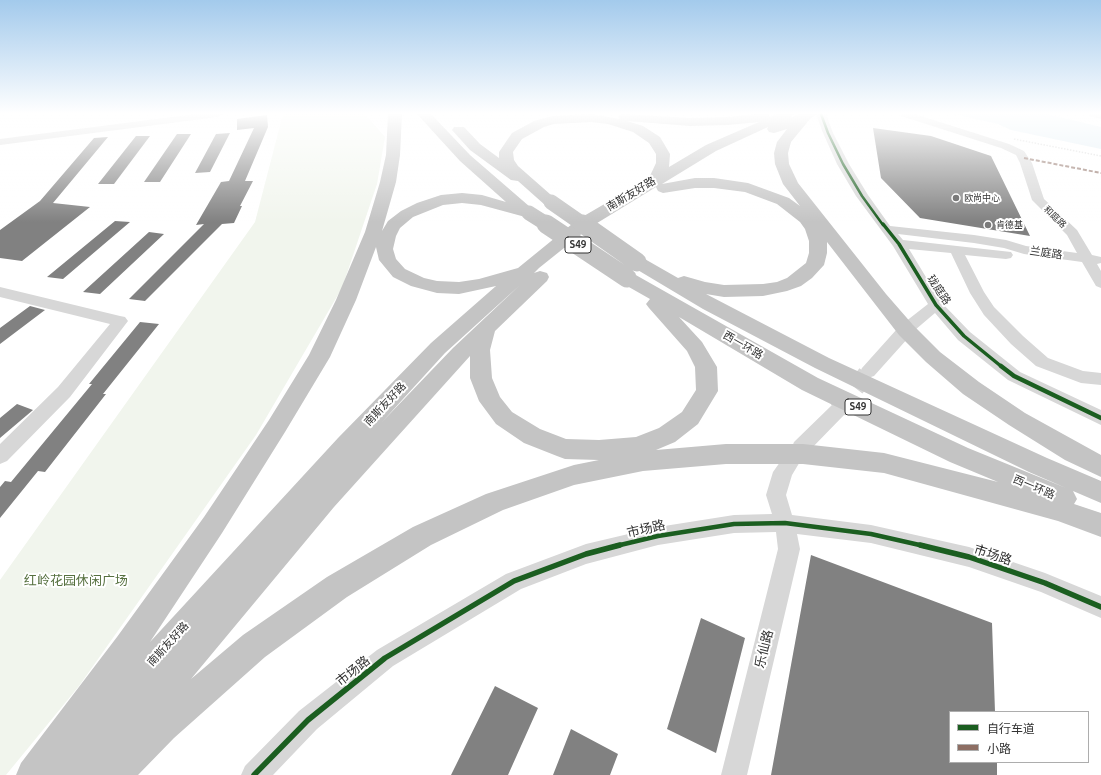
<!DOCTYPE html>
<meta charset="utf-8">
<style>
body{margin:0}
#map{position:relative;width:1101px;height:775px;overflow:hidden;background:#fff;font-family:Ubuntu,"Noto Sans SC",sans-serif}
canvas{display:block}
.legend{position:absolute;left:949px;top:711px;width:140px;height:52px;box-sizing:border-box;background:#fff;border:1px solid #adadad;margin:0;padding:5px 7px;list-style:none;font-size:12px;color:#333}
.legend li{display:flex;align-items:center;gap:8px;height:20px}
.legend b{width:20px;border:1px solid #adadad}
</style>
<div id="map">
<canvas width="1101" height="775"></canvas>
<ul class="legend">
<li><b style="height:5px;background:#1b5e20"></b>自行车道</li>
<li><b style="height:5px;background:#8d6e63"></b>小路</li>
</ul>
</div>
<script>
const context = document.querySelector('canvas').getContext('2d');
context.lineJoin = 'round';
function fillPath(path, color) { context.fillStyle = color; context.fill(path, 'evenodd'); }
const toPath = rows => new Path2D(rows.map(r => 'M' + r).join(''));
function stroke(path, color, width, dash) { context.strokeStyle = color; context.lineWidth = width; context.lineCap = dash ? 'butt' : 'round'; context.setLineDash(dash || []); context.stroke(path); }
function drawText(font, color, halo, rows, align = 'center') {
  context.font = font + ' Ubuntu,"Noto Sans SC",sans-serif'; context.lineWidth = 4; context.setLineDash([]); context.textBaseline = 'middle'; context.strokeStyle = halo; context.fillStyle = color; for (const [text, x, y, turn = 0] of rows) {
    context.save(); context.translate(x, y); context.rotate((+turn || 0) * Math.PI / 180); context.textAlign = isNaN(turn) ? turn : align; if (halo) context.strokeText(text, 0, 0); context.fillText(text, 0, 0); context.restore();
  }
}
const green = toPath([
 [283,114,365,114,385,137,377,184,342,288,256,435,79,686,6,775,0,775,0,580,255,222]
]);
const water = toPath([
 [953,114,1048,114,1101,127,1101,149,1011,130,998,124]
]);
const building = toPath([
 [267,115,268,127,245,181,253,181,240,206,242,206,234,223,222,224,145,301,129,299,204,224,196,225,221,182,229,181,254,128,237,130,237,119],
 [873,128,931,136,991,156,1030,236,920,218,881,178],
 [230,133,210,172,195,173,216,134],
 [177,134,191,134,160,182,144,182],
 [136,136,150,136,114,184,98,184],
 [108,137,53,203,90,207,22,261,0,258,0,230,40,201,94,138],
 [115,221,130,222,63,279,47,277],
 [149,232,164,234,100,294,83,292],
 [30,306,45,310,0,344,0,328],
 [140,322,159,324,103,394,106,394,45,472,38,471,0,518,0,487,5,481,11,482,92,384,89,384],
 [17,404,33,410,0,438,0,418],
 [811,555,992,623,995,712,950,712,950,762,997,762,997,775,771,775],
 [701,618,745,638,716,753,667,729],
 [495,686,538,708,508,775,451,775],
 [571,729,618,754,610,775,553,775]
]);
const minorTunnel = toPath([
 [838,410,868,372]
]);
const path = toPath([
 [1014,139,1101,156]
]);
const minor = toPath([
 [195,114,223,114,218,117,0,145,0,139,195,114],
 [816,114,826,114,833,133,849,164,868,195,890,226,974,235,1006,240,1026,246,1077,253,1067,235,1032,200,1020,163,1016,155,1001,148,901,116,900,114,915,114,1009,144,1024,151,1032,163,1044,199,1077,230,1092,255,1101,257,1101,263,1097,264,1101,271,1101,288,1096,286,1082,262,1024,254,1004,248,974,243,898,234,903,240,1011,252,1013,255,1011,258,1006,259,965,255,984,292,994,307,1023,336,1048,358,1083,371,1101,373,1101,385,1081,383,1036,366,1011,344,984,315,970,293,951,253,909,249,941,302,970,332,1020,372,1101,410,1101,425,1008,380,958,340,935,313,915,330,910,331,911,333,909,337,874,376,868,378,862,376,860,372,862,368,897,329,903,328,902,326,905,322,928,304,893,246,856,196,837,164,823,133,816,114],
 [1088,114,1101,114,1101,119,1089,116,1088,114],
 [0,287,120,316,125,317,128,321,70,397,7,461,0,464,0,444,58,387,110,324,0,297,0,287],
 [838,403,844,405,847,410,844,415,808,452,801,454,794,452,792,447,794,442,832,405,838,403],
 [792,452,799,455,801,460,792,475,786,495,792,515,871,525,969,547,1045,573,1101,596,1101,618,1041,592,969,567,871,543,797,534,800,549,747,775,721,775,778,549,776,532,734,533,658,545,586,564,521,589,393,666,317,729,273,775,241,775,245,766,299,711,377,650,506,574,586,544,658,527,734,515,772,514,766,495,773,472,785,455,792,452]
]);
const highway = toPath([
 [388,114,402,114,400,155,396,182,382,231,388,221,401,211,417,203,441,195,462,193,482,195,506,202,460,161,417,114,431,114,470,155,537,213,535,216,529,218,481,205,462,203,443,205,413,217,400,228,396,236,393,249,396,259,405,269,424,278,437,281,459,282,479,279,518,268,577,220,649,178,656,163,656,154,649,143,633,132,608,124,591,122,554,124,544,127,522,139,513,152,514,160,518,166,559,202,557,205,551,207,545,205,518,181,511,180,470,150,452,130,454,127,464,127,480,144,499,158,499,152,512,133,534,121,553,116,591,114,620,119,618,117,621,114,690,118,728,117,756,114,768,114,770,117,776,114,794,114,790,118,799,114,817,114,810,119,791,142,788,153,789,164,798,183,886,294,913,325,940,352,979,382,1025,413,1101,455,1101,477,1065,460,1009,425,963,394,926,362,899,335,827,242,827,253,824,265,812,278,801,286,787,291,763,296,724,297,706,294,829,358,1047,458,1101,481,1101,503,1073,491,1077,499,1074,504,1101,513,1101,537,1058,521,884,473,803,464,726,464,643,471,574,485,503,510,431,545,347,597,265,657,174,738,138,775,16,775,21,763,117,637,204,517,269,420,309,355,336,300,365,232,380,182,386,155,388,114],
 [627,121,690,126,728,125,759,122,706,145,669,167,670,154,660,137,643,126,627,121],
 [768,127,767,129,769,132,774,133,787,129,777,142,774,153,775,164,783,184,800,206,789,198,748,183,714,178,695,178,662,184,716,151,768,127],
 [656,187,658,191,663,193,695,188,714,188,745,192,777,204,800,222,805,229,809,241,809,253,806,263,787,278,777,282,763,284,724,285,705,282,684,276,678,278,643,258,637,257,631,258,628,262,631,266,703,309,815,368,1029,472,1066,488,968,448,818,378,634,274,627,272,620,274,618,278,620,282,650,299,646,304,649,308,687,351,695,367,696,390,682,412,659,428,636,437,599,440,566,439,540,429,512,412,500,397,492,378,490,350,495,331,547,281,549,277,547,273,540,271,534,273,539,268,589,228,656,187],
 [376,247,379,260,393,277,411,286,437,293,459,294,496,286,431,343,338,438,150,642,222,533,285,432,330,357,356,300,376,247],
 [520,285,453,348,382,422,445,353,520,285],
 [679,317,802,390,950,462,998,482,884,453,803,444,726,444,656,450,675,442,698,424,718,391,717,367,702,342,679,317],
 [470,356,470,378,479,401,496,424,524,443,557,456,565,459,599,460,574,465,486,494,413,527,327,577,243,635,191,679,334,507,470,356]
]);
const highwayBridgeFar1 = toPath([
 [551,202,584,225],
 [529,213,548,225]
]);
const highwayBridge = toPath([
 [546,224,627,278],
 [583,224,637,262]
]);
const quiet = toPath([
 [1024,158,1101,173]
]);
const cyclewayFar3 = toPath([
 [821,114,828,133,843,164,862,196,883,225]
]);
const cyclewayFar2 = toPath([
 [883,224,899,244,936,305,964,336,1002,367]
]);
const cyclewayFar1 = toPath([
 [1001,366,1014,376,1101,418],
 [616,546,658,536,734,524,785,523,871,534,924,546]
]);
const cycleway = toPath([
 [920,545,969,557,1045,583,1101,607],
 [254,775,308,720,385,658,514,581,586,554,620,545]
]);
const markers = [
 [956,198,4,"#7a7a7a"],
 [988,225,4,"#7a7a7a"]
];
const farPoinames = [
 ["欧尚中心",964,198],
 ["肯德基",996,225]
];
const farStreetnames = [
 ["和庭路",1055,217,44]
];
const shields = [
 [578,245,26],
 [858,407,26]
];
const shieldNames = [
 ["S49",578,245],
 ["S49",858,407]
];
const streetNames = [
 ["南斯友好路",631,194,-31],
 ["兰庭路",1046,253,8],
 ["珑庭路",939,290,56],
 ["西一环路",743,345,30],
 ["南斯友好路",385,404,-47],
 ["西一环路",1034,487,23],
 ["南斯友好路",168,644,-48]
];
const nearStreetnames = [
 ["市场路",646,529,-13],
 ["市场路",993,555,18],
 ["乐仙路",764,649,-76],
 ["市场路",353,671,-39]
];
const nearParknames = [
 ["红岭花园休闲广场",76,581]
];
fillPath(green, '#f1f5ed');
fillPath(water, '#ddebf3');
fillPath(building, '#818181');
stroke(minorTunnel, '#d6d6d6', 18, [18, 10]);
stroke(path, '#d6d6d6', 1.5, [1.5, 1.5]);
fillPath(minor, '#d7d7d7');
fillPath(highway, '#c4c4c4');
stroke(highwayBridgeFar1, '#c4c4c4', 15);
stroke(highwayBridge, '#c4c4c4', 19);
stroke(quiet, '#8d6e63', 2, [4, 2]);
stroke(cyclewayFar3, '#1b5e20', 2.5);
stroke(cyclewayFar2, '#1b5e20', 3.5);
stroke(cyclewayFar1, '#1b5e20', 4.5);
stroke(cycleway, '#1b5e20', 5.5);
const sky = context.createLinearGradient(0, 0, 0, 222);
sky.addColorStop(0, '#a3caec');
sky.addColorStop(0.51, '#fff');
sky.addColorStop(1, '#ffffff00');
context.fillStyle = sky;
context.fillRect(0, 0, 1101, 222);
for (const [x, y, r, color] of markers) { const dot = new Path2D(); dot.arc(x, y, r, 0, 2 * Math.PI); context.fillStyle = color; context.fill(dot); stroke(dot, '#fff', 1.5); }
drawText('9px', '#333', '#fff', farPoinames, 'left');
drawText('9px', '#333', '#fff', farStreetnames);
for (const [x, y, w] of shields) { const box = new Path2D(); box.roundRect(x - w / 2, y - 8, w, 16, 3); context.fillStyle = '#fff'; context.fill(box); stroke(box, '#333', 1); }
drawText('bold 10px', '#333', null, shieldNames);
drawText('11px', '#333', '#fff', streetNames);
drawText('13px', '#333', '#fff', nearStreetnames);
drawText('13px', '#56703f', '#fff', nearParknames);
</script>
